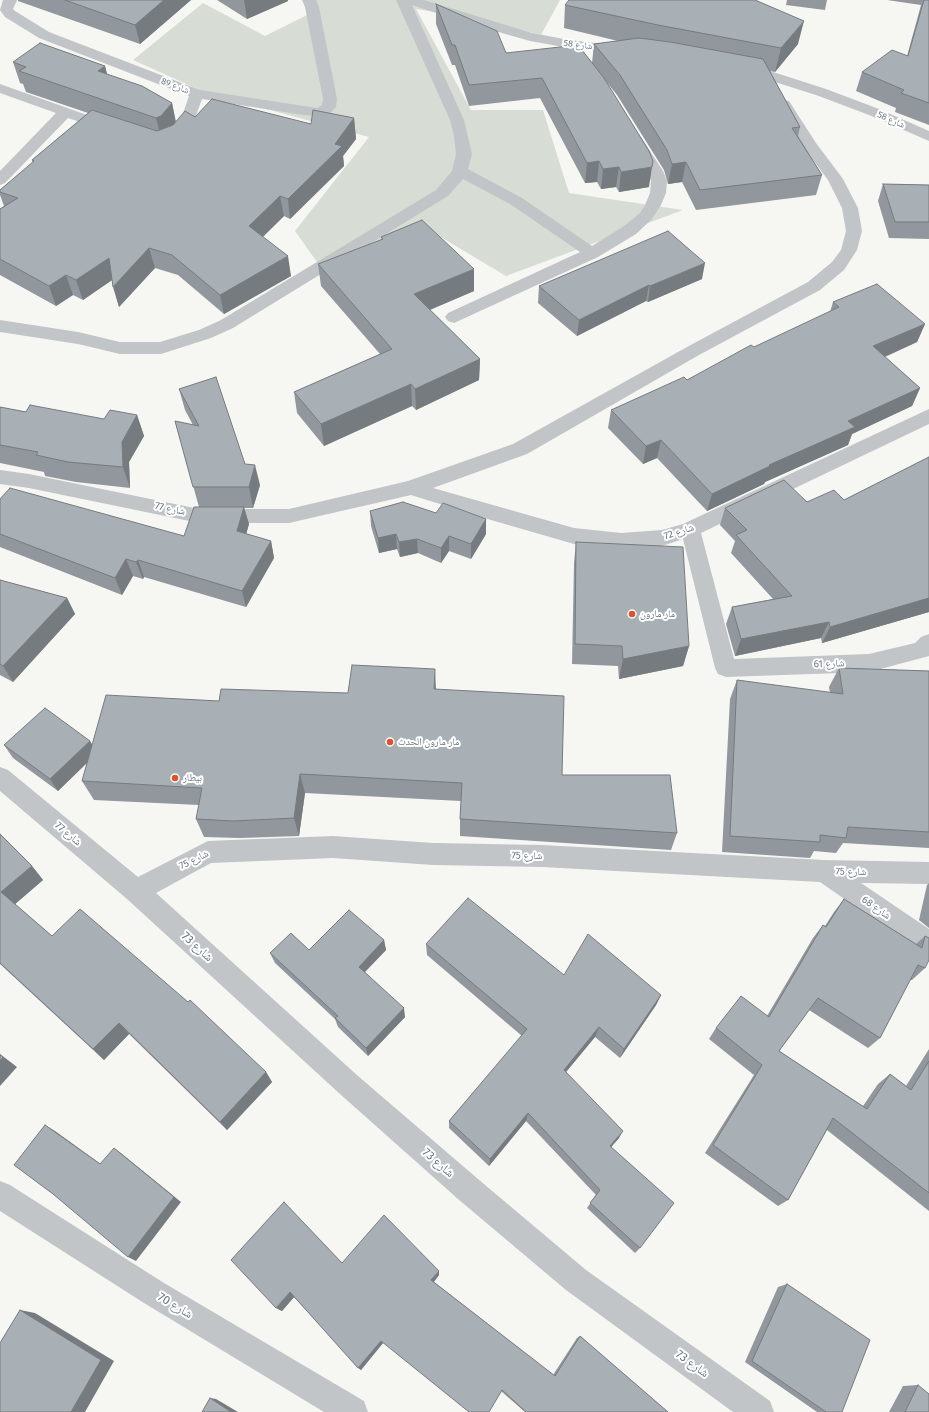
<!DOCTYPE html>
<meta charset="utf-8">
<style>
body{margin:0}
canvas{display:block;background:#f6f6f3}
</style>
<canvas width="929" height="1412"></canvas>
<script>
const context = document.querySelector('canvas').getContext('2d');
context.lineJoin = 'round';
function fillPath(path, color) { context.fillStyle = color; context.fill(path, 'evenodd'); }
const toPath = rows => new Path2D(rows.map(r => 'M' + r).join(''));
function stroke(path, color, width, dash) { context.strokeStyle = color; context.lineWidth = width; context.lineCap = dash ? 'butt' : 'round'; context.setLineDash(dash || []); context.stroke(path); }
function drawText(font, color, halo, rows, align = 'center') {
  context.font = font + ' "Fira Sans","Noto Naskh Arabic",sans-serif'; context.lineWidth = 4; context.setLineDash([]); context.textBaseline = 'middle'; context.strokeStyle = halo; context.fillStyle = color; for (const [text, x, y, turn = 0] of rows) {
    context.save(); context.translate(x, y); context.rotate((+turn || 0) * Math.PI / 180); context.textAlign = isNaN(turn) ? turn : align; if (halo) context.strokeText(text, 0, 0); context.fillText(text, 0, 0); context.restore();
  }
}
const green = toPath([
 [313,0,560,0,541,35,475,18,416,9,471,110,543,110,569,193,683,210,506,276,429,230,322,269,295,231,369,137,204,92,133,60,203,3,265,36,313,12]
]);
const minor = toPath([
 [3,0,17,0,13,9,15,11,49,32,200,90,317,108,322,105,323,99,305,7,302,0,316,0,319,7,337,99,336,107,330,113,318,116,303,115,202,99,192,126,179,142,174,143,169,142,167,139,180,122,189,96,39,38,5,17,0,10,3,0],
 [396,0,424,0,532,33,569,40,629,47,631,50,629,53,624,54,569,48,530,41,460,21,412,5,464,120,472,154,468,169,522,198,592,246,624,226,640,213,645,205,650,193,651,181,647,171,629,140,631,137,636,136,641,137,663,171,667,181,666,193,661,205,652,219,636,234,598,257,454,323,448,321,445,317,448,313,580,252,510,204,463,179,448,196,233,328,211,338,161,354,120,354,78,344,0,332,0,320,78,332,120,342,160,342,199,330,221,320,436,190,452,171,456,154,454,136,450,120,396,0],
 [745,66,770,71,826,89,879,109,929,131,929,141,869,115,816,95,762,78,740,73,738,70,740,67,745,66],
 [0,84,115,125,117,128,115,131,110,132,68,118,5,183,0,185,0,171,56,113,0,93,0,84],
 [784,100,789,101,816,143,843,179,858,208,862,231,857,250,844,270,820,290,699,355,527,454,433,488,574,528,621,533,662,530,683,524,929,409,929,424,701,533,734,659,869,654,915,643,921,637,929,634,929,656,869,672,726,677,718,674,715,668,683,539,662,546,621,549,574,544,491,520,411,495,289,523,199,523,29,488,0,484,0,470,29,474,199,509,289,509,408,481,513,444,687,347,808,282,832,262,841,250,846,231,842,208,828,180,802,145,777,104,779,101,784,100],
 [0,767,8,770,138,877,208,841,333,836,433,843,542,845,824,860,929,862,929,884,861,883,929,929,929,956,920,952,820,882,542,867,433,865,333,858,211,863,156,893,358,1076,478,1179,586,1270,770,1401,774,1412,733,1412,566,1290,458,1199,340,1094,127,899,0,791,0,767],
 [0,1181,10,1185,164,1283,364,1401,368,1412,324,1412,144,1303,0,1211,0,1181]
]);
const wall = toPath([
 [18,0,191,0,140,44,18,1],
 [217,0,288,0,288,1,247,19],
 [787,0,827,0,825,10,786,5],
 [887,0,929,0,929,125,895,112,896,108,856,91,862,72,907,56,921,5],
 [436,4,506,53,592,63,594,44,618,41,564,28,565,5,798,44,775,72,770,71,800,127,798,136,822,175,816,195,696,210,682,182,668,184,664,170,617,95,605,80,649,187,619,192,616,187,601,189,597,182,585,183,540,98,469,106,455,65,452,65,436,24],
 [13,62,105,66,107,74,172,103,176,122,195,117,311,124,354,118,356,139,343,156,344,166,290,219,284,216,263,237,291,276,224,314,178,275,155,268,119,307,112,280,83,300,73,295,56,306,0,275,0,209,4,206,0,195,0,190,33,163,32,160,88,113,26,92,23,84,20,83],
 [883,184,929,185,929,239,889,238,878,201],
 [381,237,474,291,430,310,480,359,479,380,416,410,412,406,324,446,297,413,294,392,380,354,321,286,318,264,382,240],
 [702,279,648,302,646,301,577,336,538,303,539,286],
 [833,302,925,324,917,342,885,357,920,388,912,406,852,434,848,445,765,482,764,484,707,511,657,458,643,464,608,428,611,410,687,380,830,312],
 [179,389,245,464,260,485,253,508,244,508,249,524,246,534,271,541,274,558,246,607,144,577,143,579,133,576,122,595,0,547,0,499,184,536,199,507,175,421,193,425,185,410],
 [0,407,26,412,104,419,137,415,144,436,129,462,130,488,76,482,45,476,44,472,0,463],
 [929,457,929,612,822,643,821,638,735,656,726,624,732,607,773,599,731,553,735,541,720,525,725,508,844,500],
 [370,511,436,513,486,519,486,534,471,559,449,551,441,563,418,553,400,557,397,549,379,553,371,526],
 [576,542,689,646,683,666,619,679,618,666,572,664,574,563],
 [0,580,67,598,75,614,13,682,0,675],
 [839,668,929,671,929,848,843,843,836,853,814,851,810,858,722,852,730,699,737,680,830,693,829,687],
 [436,689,562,775,677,833,671,850,460,836,460,819,461,801,305,793,299,836,240,838,204,837,196,819,199,805,94,800,82,781,87,763,58,791,13,758,4,745,90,741,92,745,219,701,348,693],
 [0,834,32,866,43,880,15,904,52,936,266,1072,272,1082,227,1130,129,1034,104,1060,0,964],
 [929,883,929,928,919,920,927,885],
 [844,899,916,944,925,936,925,968,912,980,910,980,880,1038,868,1048,809,1010,779,1051,863,1106,878,1084,890,1074,906,1086,929,1049,929,1211,827,1130,788,1200,778,1206,705,1153,754,1075,709,1039,716,1028,767,1016,813,938,823,925,825,926,834,912],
 [384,940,386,950,365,972,405,1017,368,1056,338,1027,335,1019,275,963,270,953,309,950],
 [426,944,564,975,661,995,656,1005,620,1058,595,1037,566,1072,619,1138,611,1147,640,1248,635,1253,587,1208,596,1195,526,1121,489,1166,449,1128,449,1121,522,1036,427,955],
 [342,1263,439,1275,434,1282,553,1375,577,1338,580,1336,668,1412,525,1412,501,1391,383,1343,361,1370,294,1297,282,1311,276,1308],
 [787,1284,842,1412,817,1412,745,1362,778,1287],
 [918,1385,929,1412,889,1412,903,1386]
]);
const shadedWall = toPath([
 [164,0,191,0,140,44,135,25],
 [244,0,288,0,288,1,247,19],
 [804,21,798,44,775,72,781,48],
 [105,66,110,87,98,71],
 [172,103,176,124,161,138,156,118],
 [354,118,356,139,343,156,344,166,290,219,288,199,335,144],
 [599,161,597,182,585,183,587,163],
 [686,162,682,182,668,184,672,164],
 [619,167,616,187,601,189,603,169],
 [652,167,649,187,619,192,621,172],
 [280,196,284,216,253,246,249,226],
 [149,248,155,268,119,307,113,287],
 [288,256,291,276,224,314,220,295],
 [109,258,115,278,83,300,76,280],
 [705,263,702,279,648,302,650,286],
 [474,269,474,291,415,316,414,294],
 [66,275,73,295,56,306,49,286],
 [649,285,646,301,577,336,579,320],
 [925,324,917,342,866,365,873,346],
 [480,359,479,380,416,410,415,389],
 [411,384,412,406,324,446,321,424],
 [920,388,912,406,852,434,848,445,765,482,764,484,707,511,712,494,848,421],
 [137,415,144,436,129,462,130,488,123,467,122,442],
 [661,440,657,458,643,464,646,446],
 [255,465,260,485,253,508,249,487],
 [244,507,249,524,242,549,237,531],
 [486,519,486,534,471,559,471,544],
 [396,534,397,549,379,553,378,538],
 [449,536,449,551,441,563,441,548],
 [417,539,418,553,400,557,399,542],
 [271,541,274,558,246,607,242,591],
 [126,559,133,576,122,595,115,578],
 [138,560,144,577,143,579,136,562],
 [67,598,75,614,13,682,3,666],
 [929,598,929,612,822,643,830,627],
 [829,622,821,638,735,656,741,639],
 [689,646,683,666,619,679,623,659],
 [435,669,436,690,434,689],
 [90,741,97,753,58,791,50,779],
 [300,774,305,793,299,836,294,818],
 [32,866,43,880,14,905,1,892],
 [384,940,386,950,361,976,359,967],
 [661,995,656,1005,620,1058,624,1049],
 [404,1008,405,1017,368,1056,366,1048],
 [119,1023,129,1034,104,1060,93,1049],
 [599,1027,595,1037,561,1078,564,1070],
 [0,1054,17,1067,0,1086],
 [266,1072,272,1082,227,1130,220,1122],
 [528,1113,526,1121,489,1166,490,1159],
 [45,1125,55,1131,109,1170,100,1164],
 [623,1131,619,1138,606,1153,610,1146],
 [114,1148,122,1154,181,1202,136,1261,128,1257],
 [439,1271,439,1275,432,1284,431,1280],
 [290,1292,295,1296,282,1311,276,1308],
 [20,1310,35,1313,114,1361,85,1412,71,1412],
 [381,1341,383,1343,361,1370,358,1368],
 [210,1398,216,1399,238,1412,231,1412]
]);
const building = toPath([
 [65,0,164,0,135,25,65,0],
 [569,0,755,0,804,21,781,48,658,25,565,5,569,0],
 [924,0,929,0,929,103,901,93,904,90,862,72,892,50,908,56,924,0],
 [436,4,497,31,506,53,578,45,604,78,649,151,653,161,652,167,621,172,619,167,603,169,599,161,587,163,542,78,469,85,455,45,452,45,436,4],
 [639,38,670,42,763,59,800,127,792,128,822,175,700,190,686,162,672,164,667,150,620,75,594,44,639,38],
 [40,43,105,66,98,71,142,86,172,103,161,116,156,118,19,71,26,67,13,62,40,43],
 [212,99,311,124,313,110,354,118,335,144,342,146,288,199,280,196,249,226,288,256,220,295,172,255,149,248,113,287,109,258,76,280,66,275,49,286,0,259,0,209,18,198,0,192,0,190,34,161,32,160,92,110,157,131,173,125,185,111,195,117,212,99],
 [883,184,929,185,929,222,895,222,883,184],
 [422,220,474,269,414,294,480,359,415,389,411,384,321,424,294,392,392,349,318,264,383,239,381,237,422,220],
 [668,231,705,263,650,286,649,285,579,320,539,286,668,231],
 [877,284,925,324,873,346,920,388,848,421,855,427,769,465,770,466,712,494,661,440,646,446,611,410,684,377,687,380,751,345,754,347,839,307,833,302,877,284],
 [216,377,245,464,255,465,249,487,193,487,175,421,199,426,179,389,216,377],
 [30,405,104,419,110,410,137,415,122,442,123,467,68,462,36,455,38,452,0,445,0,407,26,412,30,405],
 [929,457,929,598,830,627,829,622,741,639,732,607,792,596,736,535,747,530,725,508,784,480,807,502,834,490,844,500,929,457],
 [10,488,184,536,194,507,244,507,237,531,271,541,242,591,138,560,136,562,126,559,115,578,0,534,0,499,10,488],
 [403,502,436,513,443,503,486,519,471,544,449,536,441,548,417,539,399,542,396,534,378,538,370,511,403,502],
 [576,542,683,547,689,646,623,659,622,646,575,644,576,542],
 [0,580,67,598,3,666,0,664,0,580],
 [352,665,435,669,434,689,564,696,562,775,670,775,677,833,460,819,462,783,300,774,294,818,233,821,196,819,202,788,82,781,106,695,219,701,221,689,348,693,352,665],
 [839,668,929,671,929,832,848,827,846,838,820,835,820,842,730,836,737,680,843,694,839,668],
 [45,708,90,741,50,779,4,745,45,708],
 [0,834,32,866,1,892,52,936,80,909,188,1002,190,1000,266,1072,220,1122,119,1023,93,1049,0,963,0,834],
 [468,898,564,975,588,934,661,995,624,1049,599,1027,564,1070,623,1131,610,1146,674,1203,640,1248,590,1203,600,1190,528,1113,490,1159,449,1121,527,1029,426,944,468,898],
 [844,899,922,948,925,936,929,938,929,960,925,968,918,965,880,1038,818,998,779,1051,867,1109,890,1074,911,1090,929,1061,929,1193,833,1118,788,1200,713,1145,762,1065,716,1028,741,996,769,1017,823,925,826,927,844,899],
 [349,910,384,940,359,967,404,1008,366,1048,335,1018,338,1016,270,953,291,933,309,950,349,910],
 [0,1055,3,1057,0,1061,0,1055],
 [45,1125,100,1164,114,1148,174,1197,128,1257,53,1194,14,1165,45,1125],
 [284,1202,342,1263,384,1215,439,1271,431,1280,555,1376,580,1336,668,1412,526,1412,502,1390,489,1412,469,1412,381,1341,358,1368,290,1292,276,1308,231,1260,284,1202],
 [787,1284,870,1340,842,1412,826,1412,752,1361,787,1284],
 [20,1310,101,1360,71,1412,0,1412,0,1343,20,1310],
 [918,1385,929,1394,929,1412,905,1412,918,1385],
 [210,1398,231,1412,202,1412,210,1398]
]);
const markers = [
 [632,614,4,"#dc522c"],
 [390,742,4,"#dc522c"],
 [175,778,4,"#dc522c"]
];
const farStreetnames = [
 ["شارع 58",578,45,7],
 ["شارع 89",175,86,21],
 ["شارع 58",891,120,24]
];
const streetNames = [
 ["شارع 77",170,509,12],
 ["شارع 72",679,532,-18],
 ["شارع 61",829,664,-2],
 ["شارع 77",68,834,40],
 ["شارع 75",527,856,1],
 ["شارع 75",194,860,-26],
 ["شارع 75",851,872,1],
 ["شارع 68",876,908,35]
];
const poiNames = [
 ["مار مارون",640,614],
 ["مار مارون الحدث",398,742],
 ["بيطار",183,778]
];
const nearStreetnames = [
 ["شارع 73",197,947,42],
 ["شارع 73",438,1163,41],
 ["شارع 70",175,1306,31],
 ["شارع 73",692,1364,36]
];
fillPath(green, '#d7ddd4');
fillPath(minor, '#c1c5c8');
fillPath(wall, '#91979c');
fillPath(shadedWall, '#767b7f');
fillPath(building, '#a9b0b5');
stroke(building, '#767b7f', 1);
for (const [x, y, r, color] of markers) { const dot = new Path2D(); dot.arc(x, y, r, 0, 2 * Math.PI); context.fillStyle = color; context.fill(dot); stroke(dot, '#fff', 1.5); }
drawText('9px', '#667683', '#fff', farStreetnames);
drawText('10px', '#667683', '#fff', streetNames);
drawText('10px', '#667683', '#fff', poiNames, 'left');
drawText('12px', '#667683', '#fff', nearStreetnames);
</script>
